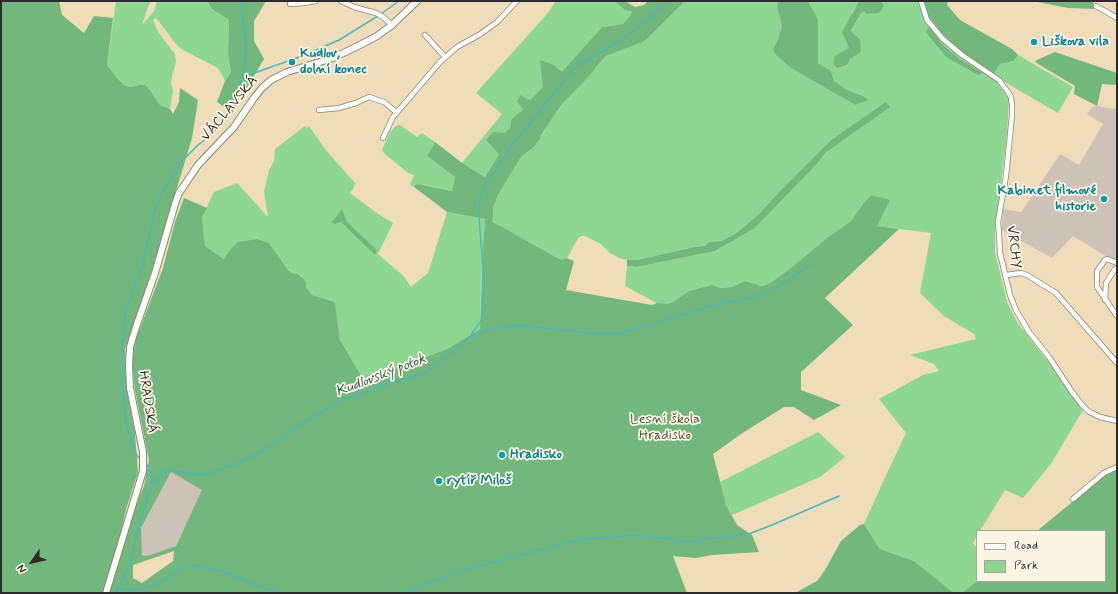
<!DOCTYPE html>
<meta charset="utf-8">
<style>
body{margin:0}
#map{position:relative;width:1118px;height:594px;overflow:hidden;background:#efdcb9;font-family:Mynerve,sans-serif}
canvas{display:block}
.frame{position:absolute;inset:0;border:2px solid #2b2b2b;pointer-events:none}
.legend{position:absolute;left:976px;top:530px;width:130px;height:52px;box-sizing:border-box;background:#fcf5e5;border:1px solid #a8a49b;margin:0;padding:5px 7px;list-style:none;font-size:12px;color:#2b2b2b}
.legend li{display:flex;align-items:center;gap:8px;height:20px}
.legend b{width:20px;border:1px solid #a8a49b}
.north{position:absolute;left:12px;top:542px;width:40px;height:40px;-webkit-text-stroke:3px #fcf5e5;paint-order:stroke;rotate:236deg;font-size:11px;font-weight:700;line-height:16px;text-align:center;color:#2b2b2b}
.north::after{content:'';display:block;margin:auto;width:14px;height:18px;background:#2b2b2b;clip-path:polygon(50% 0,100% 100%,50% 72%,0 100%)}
</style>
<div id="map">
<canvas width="1118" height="594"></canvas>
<div class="frame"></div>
<ul class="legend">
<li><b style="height:5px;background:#fff"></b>Road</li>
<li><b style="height:11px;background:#8ed792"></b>Park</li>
</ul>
<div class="north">N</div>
</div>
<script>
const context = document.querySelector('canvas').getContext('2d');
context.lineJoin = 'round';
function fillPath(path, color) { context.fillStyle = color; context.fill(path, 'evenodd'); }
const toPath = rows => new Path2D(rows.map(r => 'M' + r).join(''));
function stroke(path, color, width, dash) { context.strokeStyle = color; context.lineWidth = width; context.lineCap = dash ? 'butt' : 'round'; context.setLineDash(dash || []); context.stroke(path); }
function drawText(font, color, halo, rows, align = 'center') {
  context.font = font + ' Mynerve,sans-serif'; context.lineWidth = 3.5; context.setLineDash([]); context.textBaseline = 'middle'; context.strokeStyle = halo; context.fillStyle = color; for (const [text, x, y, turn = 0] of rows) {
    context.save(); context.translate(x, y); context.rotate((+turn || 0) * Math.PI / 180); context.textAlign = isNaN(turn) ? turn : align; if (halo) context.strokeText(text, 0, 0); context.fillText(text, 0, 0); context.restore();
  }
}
const industrial = toPath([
 [1097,106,1113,109,1117,107,1117,263,1073,236,1052,258,1002,230,1003,209,1020,212,1022,211,1060,154,1079,165,1103,124,1087,114,1092,107],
 [171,472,203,490,176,546,147,556,142,554,141,528]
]);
const green = toPath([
 [116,1,151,1,148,7,142,25,154,11,157,1,207,1,212,9,229,20,228,54,231,72,225,81,218,68,181,49,176,44,157,19,155,18,153,20,158,32,175,54,176,62,172,76,171,83,173,91,170,109,160,105,154,96,145,86,139,85,130,87,124,85,117,78,107,65],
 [556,1,614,1,625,10,632,12,630,16,623,24,602,27,562,73,554,65,544,87,530,100,523,109,511,120,510,128,504,133,499,154,485,177,462,163,502,114,476,93,547,14],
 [685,1,778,1,777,8,782,26,778,39,773,49,791,68,855,105,867,101,863,96,845,89,834,81,831,71,818,63,818,19,808,1,859,1,852,12,849,48,837,68,847,65,850,59,857,55,856,36,851,32,861,13,864,11,866,14,875,13,884,6,881,1,917,1,942,33,994,72,1000,64,1014,61,1018,55,1073,87,1058,113,1003,81,998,84,1009,99,1007,134,995,232,995,252,1007,302,1017,322,1050,364,1083,410,1051,464,1023,498,1005,490,980,531,977,531,977,536,973,543,977,548,977,581,962,593,954,593,914,561,880,549,864,524,882,484,906,433,879,399,923,375,939,371,934,364,910,355,976,339,974,334,944,316,920,293,931,233,877,226,871,195,863,204,851,221,833,234,828,237,792,267,773,281,766,285,760,286,756,284,745,281,732,287,721,288,710,285,689,291,673,302,666,304,658,304,625,286,627,266,637,267,715,251,755,228,816,165,827,151,889,107,886,103,831,140,779,192,758,215,735,234,721,241,709,242,704,246,694,247,637,260,627,260,619,258,610,253,601,244,585,236,582,236,578,238,568,257,565,259,561,260,520,237,503,227,492,222,493,217,493,208,498,195,513,170,521,157,534,147,540,139,541,135,562,104,606,56,643,42,648,38],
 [929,28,944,46,960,59,983,73,946,57],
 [400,125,417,137,422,133,435,142,427,156,455,177,452,191,416,184,414,187,410,185,414,175,408,173,385,154,382,150,390,132,396,126],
 [305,126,307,128,309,126,325,149,355,183,353,189,350,193,378,214,393,223,378,254,399,272,405,278,411,287,428,273,447,212,485,219,481,287,480,329,447,349,364,380,340,340,335,302,312,295,306,287,306,282,299,274,292,273,288,270,269,243,257,239,229,251,224,259,205,246,202,217,214,192,237,183,268,217,264,192,269,170,274,161,275,149],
 [818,432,845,457,820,477,732,515,726,505,720,482]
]);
const forest = toPath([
 [1,1,59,1,62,15,84,33,94,16,113,18,107,65,117,78,124,85,130,87,139,85,145,85,149,89,160,105,170,109,173,114,179,102,180,88,198,100,192,138,153,267,125,349,127,391,135,434,138,472,126,509,116,554,104,593,1,593],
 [207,1,266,1,254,21,254,41,264,59,232,113,217,102,225,81,231,72,228,54,229,20,212,9],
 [614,1,625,1,635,7,644,5,648,1,685,1,648,38,643,42,606,56,596,67,590,75,562,104,541,135,540,139,534,147,521,157,498,195,493,208,493,217,492,222,503,227,520,237,561,260,567,258,574,261,566,290,652,305,657,303,666,304,673,302,689,291,711,285,721,288,732,287,745,281,756,284,760,286,766,285,773,281,792,267,828,237,833,234,851,221,863,204,871,195,890,200,877,226,899,229,825,298,853,325,801,372,801,390,841,405,814,420,794,407,784,407,741,434,713,454,726,505,737,525,752,535,759,552,712,555,696,558,673,556,687,593,108,593,134,510,144,486,149,460,135,390,132,361,136,339,163,268,175,222,184,198,207,208,202,217,205,246,224,259,229,251,238,242,257,239,269,243,288,270,292,273,298,274,304,279,306,282,306,287,312,295,335,302,340,340,364,380,447,349,480,329,483,247,485,219,447,212,414,187,416,184,452,191,455,177,427,156,435,142,462,163,485,177,499,154,486,140,493,132,504,133,510,128,511,120,523,109,517,102,520,95,530,100,543,87,540,60,554,65,562,72,602,27,623,24,630,16,632,12,625,10],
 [171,472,202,490,176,546,147,556,142,555,141,528],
 [174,551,173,561,142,583,133,578,133,565],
 [778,1,808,1,818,19,818,63,831,71,834,81,840,85,845,89,863,96,867,99,867,101,855,105,791,68,775,54,773,49,778,39,782,26,777,8],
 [859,1,881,1,884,6,879,13,866,14,864,11,861,13,851,31,860,40,861,51,857,55,850,59,847,65,837,68,833,63,835,56,849,48,842,32],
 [917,1,948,1,947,5,960,20,1012,49,1018,55,1014,61,1000,64,994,73,958,49,942,33],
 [1032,1,1093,1,1094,9,1068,8],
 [929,27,944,46,960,59,983,73,978,75,946,57,926,32],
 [1055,52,1117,73,1117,83,1115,85,1102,84,1097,106,1074,94,1075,86,1035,62,1037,60],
 [886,102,890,107,828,151,829,152,827,151,816,165,755,228,715,251,637,267,627,266,627,260,637,260,694,247,704,246,709,242,721,241,735,234,758,215,779,192,831,140],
 [342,209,347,222,377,250,375,255,341,222,334,224,332,222],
 [1117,469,1117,593,962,593,977,581,1105,581,1105,531,1037,531,1105,475],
 [864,524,880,549,914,561,954,593,795,593,817,581,825,570,841,541,860,525]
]);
const stream = toPath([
 [381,14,399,1],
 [243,77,305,55,339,40,378,16],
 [472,337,487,330,516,325,602,334,618,334,711,306,742,300,764,294,783,284,813,263],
 [140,458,138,457,135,452,125,418,122,350,125,312,142,268,154,213,163,191,182,161,198,145,211,135,224,120,240,86,244,72,246,52,245,30,240,1],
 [146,463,150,470,152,481,151,485],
 [189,566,192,565,227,573,255,585,281,593],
 [118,588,135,590,152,586,164,581,183,567],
 [116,593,127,571,132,556,141,519,150,490,154,482,161,474,168,470,195,474,207,474,241,462,265,449,301,424,337,403,380,386,414,377,427,372,436,366,463,342,471,337,472,333,481,321,483,312,484,283,479,217,480,197,489,179,510,148,571,72,580,64,616,43,642,25,668,1],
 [403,593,458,572,576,540,635,535,688,541,749,534,772,525,839,496]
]);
const minor = toPath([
 [341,1,354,7,376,13,383,17,392,25],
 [921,1,927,20,943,39,962,55,999,80,1008,92,1011,97,1012,106,1012,115,1006,176,998,222,999,234,1000,253,1010,295,1016,310,1029,332,1049,357,1072,392,1082,405,1088,411,1100,417,1117,421],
 [290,4,304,3,316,1],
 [1096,6,1117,18],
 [425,35,445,57],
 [319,110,339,108,356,103,369,97,384,102,396,112],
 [383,138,393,117,440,62,457,47,479,35,497,22,517,1],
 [1117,263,1107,259,1105,260,1097,271,1097,287,1117,316],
 [1006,275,1021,273,1027,275,1056,293,1117,363],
 [1105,300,1106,283,1115,269,1117,268],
 [1073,499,1104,473,1117,467]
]);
const tertiary = toPath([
 [106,593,143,471,143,452,130,388,129,366,130,347,136,327,155,273,175,204,179,193,198,165,234,127,254,98,262,88,271,80,287,72,333,58,358,46,377,36,392,25,417,1]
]);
const markers = [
 [1034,42,4,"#0f9aa8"],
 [292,62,4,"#0f9aa8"],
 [1104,199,4,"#0f9aa8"],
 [502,455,4,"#0f9aa8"],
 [439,481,4,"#0f9aa8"]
];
const cultureNames = [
 ["Liškova vila",1042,42],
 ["Kudlov,",300,54],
 ["dolní konec",300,70],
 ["Kabinet filmové",1096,191,"right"],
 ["historie",1096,207,"right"],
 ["Hradisko",510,455],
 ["rytíř Miloš",447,481]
];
const streetNames = [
 ["VÁCLAVSKÁ",230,109,-50],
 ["VRCHY",1013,247,83],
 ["HRADSKÁ",147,402,81]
];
const parkNames = [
 ["Lesní škola",665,420],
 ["Hradisko",665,436]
];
const waterNames = [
 ["Kudlovský potok",381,376,-21]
];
fillPath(industrial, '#ccc2b8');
fillPath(green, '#8ed792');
fillPath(forest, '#72b87c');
stroke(stream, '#4ab9bf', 1.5);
stroke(minor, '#8d8472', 6);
stroke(tertiary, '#8d8472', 8);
stroke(minor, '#fff', 4.5);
stroke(tertiary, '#fff', 6);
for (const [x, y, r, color] of markers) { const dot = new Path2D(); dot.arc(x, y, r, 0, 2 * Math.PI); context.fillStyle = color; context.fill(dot); stroke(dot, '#fcf5e5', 1.5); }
drawText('bold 14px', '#0d838f', '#fcf5e5', cultureNames, 'left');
drawText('14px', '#2b2b2b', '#fcf5e5', streetNames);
drawText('14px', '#445645', '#fcf5e5', parkNames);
drawText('italic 15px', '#365d5f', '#fcf5e5', waterNames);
</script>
